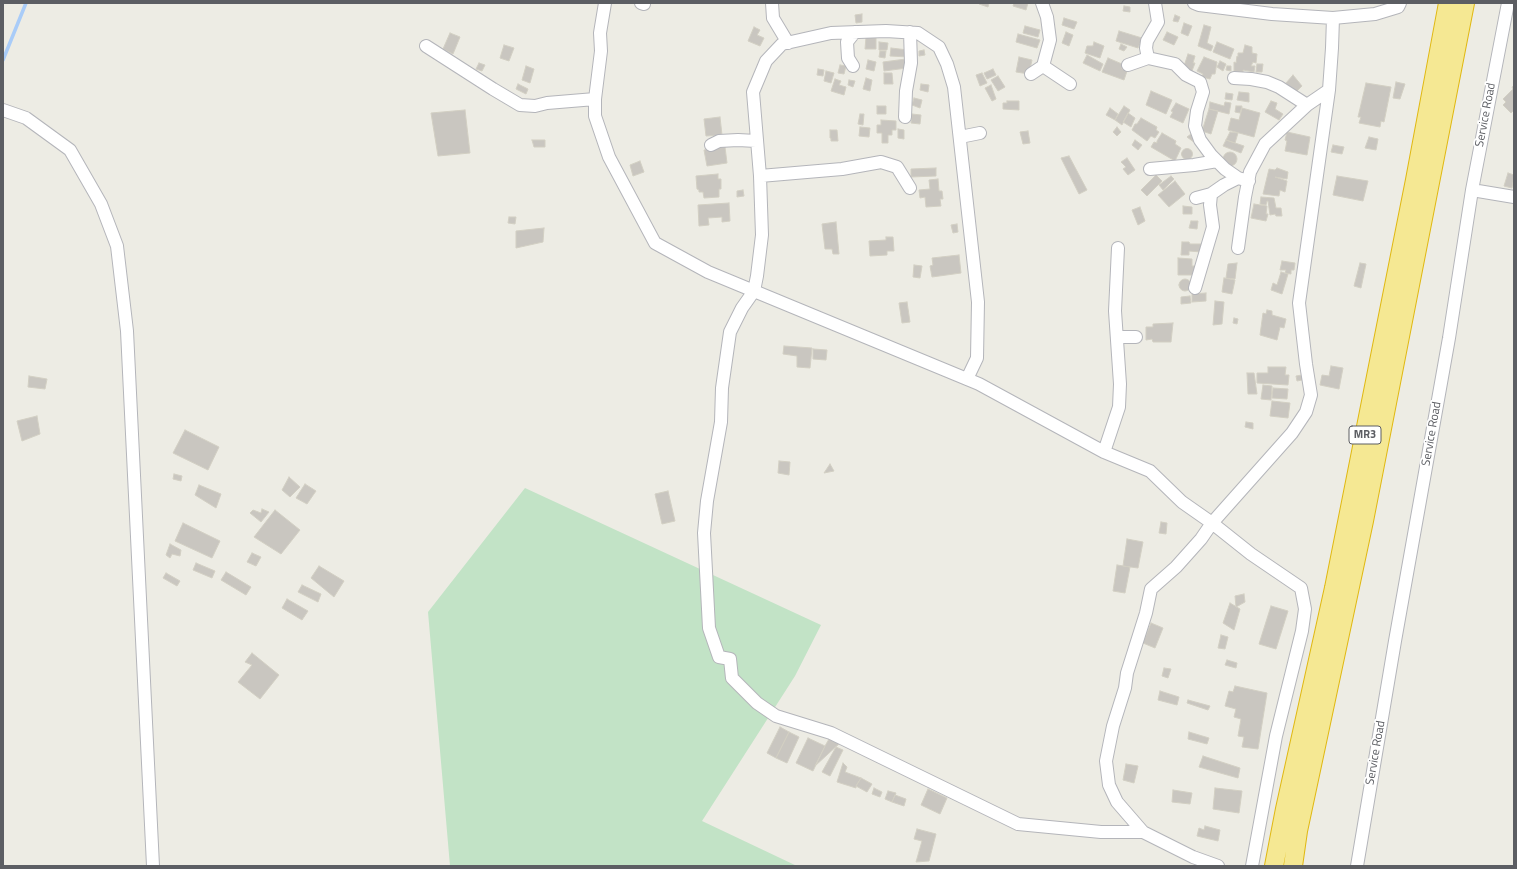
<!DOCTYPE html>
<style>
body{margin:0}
#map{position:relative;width:1517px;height:869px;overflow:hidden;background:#edece4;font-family:"Titillium Web",sans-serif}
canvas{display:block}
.frame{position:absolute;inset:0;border:4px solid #5c5e63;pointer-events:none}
</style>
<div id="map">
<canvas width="1517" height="869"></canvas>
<div class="frame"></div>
</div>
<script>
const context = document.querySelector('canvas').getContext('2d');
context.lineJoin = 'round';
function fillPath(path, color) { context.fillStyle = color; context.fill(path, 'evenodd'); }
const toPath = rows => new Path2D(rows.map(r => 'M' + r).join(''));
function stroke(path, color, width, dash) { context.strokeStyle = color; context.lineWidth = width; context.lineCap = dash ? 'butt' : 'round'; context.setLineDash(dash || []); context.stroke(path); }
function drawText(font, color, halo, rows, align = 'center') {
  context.font = font + ' "Titillium Web",sans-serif'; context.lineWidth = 3.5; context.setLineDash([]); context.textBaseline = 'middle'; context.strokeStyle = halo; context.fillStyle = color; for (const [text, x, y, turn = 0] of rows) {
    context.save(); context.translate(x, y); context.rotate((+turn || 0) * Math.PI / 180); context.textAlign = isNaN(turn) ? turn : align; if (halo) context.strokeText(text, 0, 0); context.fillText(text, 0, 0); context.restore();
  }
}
const green = toPath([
 [525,488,821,625,795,676,702,821,797,866,450,866,428,612]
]);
const stream = toPath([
 [3,60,26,3]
]);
const building = toPath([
 [979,3,989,3,988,7,979,4,979,3],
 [1014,3,1028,3,1026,10,1013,6,1014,3],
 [1124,6,1130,7,1130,12,1123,11,1124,6],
 [862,14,862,22,856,23,855,15,862,14],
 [1175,15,1180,17,1178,22,1173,21,1175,15],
 [1064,18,1077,22,1074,29,1062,25,1064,18],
 [1184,23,1192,26,1188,36,1181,33,1184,23],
 [1204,25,1211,27,1207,43,1213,46,1211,51,1198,46,1204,25],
 [1025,26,1040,30,1038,37,1023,33,1025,26],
 [754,27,760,30,757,35,764,38,760,46,748,41,754,27],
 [1119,31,1142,38,1138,48,1116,41,1119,31],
 [1066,32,1073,35,1069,46,1062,43,1066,32],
 [1167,32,1178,37,1174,45,1163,40,1167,32],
 [450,33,460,37,453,54,443,49,450,33],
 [1018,34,1040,40,1037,48,1016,42,1018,34],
 [866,37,876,38,876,49,865,49,866,37],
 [879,42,888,43,887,50,879,50,879,42],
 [1094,42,1104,46,1100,58,1085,53,1087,46,1093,46,1094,42],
 [1217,42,1234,49,1230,59,1213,52,1217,42],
 [1121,44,1127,47,1124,51,1119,49,1121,44],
 [504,45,514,48,509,61,500,58,504,45],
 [1245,45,1252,47,1252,53,1257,54,1256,63,1253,62,1251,66,1255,66,1254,72,1243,70,1243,72,1234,71,1234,62,1236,63,1237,56,1238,57,1238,53,1243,53,1245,45],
 [891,48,908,50,908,57,890,56,891,48],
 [924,50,925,55,919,56,919,51,924,50],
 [880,51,886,51,885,58,879,57,880,51],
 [1188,54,1195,56,1193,63,1195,63,1192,71,1183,69,1188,54],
 [1087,55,1103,64,1100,71,1083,63,1087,55],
 [1019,57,1032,60,1029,74,1016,72,1019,57],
 [1204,57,1217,62,1215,74,1212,74,1210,79,1202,77,1203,74,1197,71,1204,57],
 [1108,58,1122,64,1122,69,1127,71,1124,80,1102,72,1108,58],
 [906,59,907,68,884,71,883,62,906,59],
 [868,60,876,62,874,71,866,69,868,60],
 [1220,61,1226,64,1223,71,1217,67,1220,61],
 [479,63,485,65,482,71,476,69,479,63],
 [1257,64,1263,64,1262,72,1256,72,1257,64],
 [840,65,846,66,844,74,838,73,840,65],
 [526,66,534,69,530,83,522,80,526,66],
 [1227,66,1231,66,1231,71,1226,70,1227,66],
 [818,69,824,70,823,76,817,75,818,69],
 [993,69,996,75,987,79,984,73,993,69],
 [826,71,834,73,831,83,824,81,826,71],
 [884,73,892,73,893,84,884,84,884,73],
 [982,73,987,83,980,86,976,75,982,73],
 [1293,75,1302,86,1295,93,1286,83,1293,75],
 [998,76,1005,87,998,91,991,80,998,76],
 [866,78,872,80,870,91,863,89,866,78],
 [835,79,841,81,839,85,846,87,844,95,831,91,835,79],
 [849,80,855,81,853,87,848,85,849,80],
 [1396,82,1405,84,1400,99,1393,98,1396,82],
 [1366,83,1391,87,1384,122,1381,121,1380,127,1359,123,1361,117,1358,117,1366,83],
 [518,84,528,89,526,94,516,89,518,84],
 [921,84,929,85,928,92,920,90,921,84],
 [991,85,996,99,992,101,985,88,991,85],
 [1514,86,1514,110,1511,113,1503,105,1506,102,1503,99,1513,89,1512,87,1514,86],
 [1151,91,1172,100,1166,114,1146,105,1151,91],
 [1239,92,1249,93,1249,102,1237,100,1239,92],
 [1226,93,1233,94,1232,100,1225,99,1226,93],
 [914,98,922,100,920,108,912,105,914,98],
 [1007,101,1019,101,1019,110,1003,109,1003,103,1007,103,1007,101],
 [1271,101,1277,103,1275,109,1283,114,1279,120,1265,112,1271,101],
 [1210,102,1224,106,1225,102,1231,103,1229,114,1209,109,1210,102],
 [1176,103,1189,109,1183,123,1170,117,1173,112,1171,111,1176,103],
 [877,106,886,106,886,114,877,114,877,106],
 [1124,106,1130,110,1122,125,1115,120,1124,106],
 [1236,106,1242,106,1240,113,1235,112,1236,106],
 [1110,108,1118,114,1115,120,1106,115,1110,108],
 [1242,108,1260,113,1254,137,1228,130,1231,118,1239,120,1242,108],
 [1209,109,1218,111,1211,134,1202,131,1209,109],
 [465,110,470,153,438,156,431,113,465,110],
 [1128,113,1135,118,1131,127,1123,122,1128,113],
 [860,114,864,114,863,125,858,124,860,114],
 [912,114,921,115,920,124,911,123,912,114],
 [720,117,722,135,706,136,704,119,720,117],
 [1141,118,1157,127,1156,130,1159,132,1155,138,1151,136,1147,141,1132,130,1135,124,1137,124,1141,118],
 [881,120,896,121,896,130,892,130,892,135,888,135,888,143,882,143,882,133,877,133,877,125,881,125,881,120],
 [860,127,870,128,869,137,859,136,860,127],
 [1117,127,1121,132,1117,136,1113,132,1117,127],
 [898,129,904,130,904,139,898,138,898,129],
 [830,130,837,130,838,141,831,141,831,138,830,138,830,130],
 [1028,131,1030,143,1023,144,1020,132,1028,131],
 [1230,132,1238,133,1235,143,1226,140,1230,132],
 [1287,132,1310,137,1307,155,1285,151,1287,141,1285,140,1287,132],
 [1162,133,1176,141,1175,144,1181,148,1175,161,1151,147,1154,142,1157,143,1157,141,1162,133],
 [1191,134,1198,139,1195,143,1187,137,1191,134],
 [1369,137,1378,139,1376,150,1365,148,1369,137],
 [532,140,545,140,545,147,534,147,532,140],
 [1135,140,1142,145,1138,150,1132,145,1135,140],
 [1226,140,1244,146,1241,153,1223,146,1226,140],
 [1333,145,1344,147,1342,154,1331,152,1333,145],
 [725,147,727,163,707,166,704,150,725,147],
 '1181.5 154a5.5 5.5 0 1 1 11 0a5.5 5.5 0 1 1-11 0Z',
 '1223 159a7 7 0 1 1 14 0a7 7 0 1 1-14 0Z',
 [1069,156,1087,190,1079,194,1061,158,1069,156],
 [1127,158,1135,170,1128,175,1123,169,1126,167,1121,162,1127,158],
 [640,161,644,172,633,176,630,165,640,161],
 [936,168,936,176,911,177,911,169,936,168],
 [1277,168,1288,172,1287,179,1275,177,1287,181,1285,192,1280,190,1279,196,1263,194,1269,169,1275,170,1277,168],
 [1508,173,1514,175,1512,188,1504,186,1508,173],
 [718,174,718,179,721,179,721,189,719,189,719,197,704,198,703,192,699,192,699,190,697,189,696,176,718,174],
 [1156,175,1162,181,1147,196,1141,190,1156,175],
 [1171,176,1174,179,1163,190,1159,185,1171,176],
 [1337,176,1368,181,1363,201,1333,195,1337,176],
 [938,179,939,191,942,191,943,199,940,199,941,206,926,207,925,197,920,198,919,190,930,189,929,180,938,179],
 [1175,181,1185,194,1169,207,1158,195,1175,181],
 [743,190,744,196,737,197,737,191,743,190],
 [1261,197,1274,198,1276,208,1281,208,1282,216,1276,216,1275,214,1270,215,1268,201,1267,201,1266,205,1260,204,1261,197],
 [729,203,730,221,722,222,722,217,708,218,709,225,699,226,698,205,729,203],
 [1254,204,1267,206,1266,214,1268,214,1266,221,1251,218,1254,204],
 [1183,206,1192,207,1192,214,1183,214,1183,206],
 [1140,207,1145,221,1138,225,1132,210,1140,207],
 [509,217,516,217,515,224,508,223,509,217],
 [1191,221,1198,221,1197,229,1189,228,1191,221],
 [836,222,839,254,833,254,832,249,825,249,822,224,836,222],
 [957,224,958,232,953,233,951,225,957,224],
 [544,228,543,242,516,248,516,231,544,228],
 [886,237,893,237,894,251,887,251,887,255,870,256,869,241,886,240,886,237],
 [1182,242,1189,242,1190,244,1203,244,1201,252,1189,251,1189,255,1181,255,1182,242],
 [959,255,961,273,932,277,930,266,933,265,932,258,959,255],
 [1178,258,1192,259,1192,266,1197,266,1197,275,1178,275,1178,258],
 [1282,261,1295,263,1294,270,1291,270,1291,274,1285,273,1286,270,1280,270,1282,261],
 [1237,263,1235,279,1226,278,1228,264,1237,263],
 [1360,263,1366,264,1361,288,1354,286,1360,263],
 [914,265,922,266,920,278,913,277,914,265],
 [1281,272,1288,274,1282,294,1271,290,1273,283,1277,285,1281,272],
 [1224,278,1235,280,1232,294,1222,292,1224,278],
 '1179 285a6 6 0 1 1 12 0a6 6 0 1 1-12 0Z',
 [1206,293,1206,301,1192,302,1192,294,1206,293],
 [1190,296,1191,303,1181,304,1181,297,1190,296],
 [1215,301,1224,302,1222,324,1213,325,1215,301],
 [907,302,910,322,902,323,899,303,907,302],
 [1267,310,1272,311,1272,315,1286,319,1284,328,1280,327,1277,340,1260,335,1263,313,1266,314,1267,310],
 [1234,318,1238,319,1237,324,1233,323,1234,318],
 [1173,323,1171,342,1153,342,1152,339,1146,340,1146,327,1153,327,1153,324,1173,323],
 [784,346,812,348,810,368,797,367,797,356,783,354,784,346],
 [813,349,827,350,826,360,813,359,813,349],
 [1331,366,1343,368,1339,389,1320,385,1322,375,1329,376,1331,366],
 [1268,367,1286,367,1285,375,1289,375,1288,385,1257,383,1257,373,1268,373,1268,367],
 [1247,373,1254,373,1257,394,1248,394,1247,373],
 [1302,375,1302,380,1297,381,1296,376,1302,375],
 [29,376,47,379,45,389,28,387,29,376],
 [1263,385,1272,386,1271,400,1261,399,1263,385],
 [1273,388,1288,389,1287,399,1272,398,1273,388],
 [1272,401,1290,403,1288,418,1270,416,1272,401],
 [37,416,40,434,22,441,17,421,37,416],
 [1246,422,1253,423,1253,429,1245,427,1246,422],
 [185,430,219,447,208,470,173,453,185,430],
 [779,461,790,462,789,475,778,473,779,461],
 [830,464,834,471,824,473,830,464],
 [174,474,182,476,181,481,173,479,174,474],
 [289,477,300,487,290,497,282,490,289,477],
 [305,484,316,491,307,504,296,498,305,484],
 [199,485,221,494,216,508,195,495,199,485],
 [668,491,675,521,662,524,655,494,668,491],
 [262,509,269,512,261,522,250,513,253,510,261,513,262,509],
 [275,510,300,530,281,554,254,537,275,510],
 [1161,522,1167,523,1166,534,1159,533,1161,522],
 [183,523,220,541,212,558,175,541,183,523],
 [1127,539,1143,542,1138,568,1123,566,1127,539],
 [170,544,181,550,180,556,172,554,170,558,166,555,170,544],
 [252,553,261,557,256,566,247,562,252,553],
 [196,563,215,571,212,578,193,570,196,563],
 [1117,565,1130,567,1125,593,1113,591,1117,565],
 [319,566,344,581,334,597,311,578,319,566],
 [226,572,251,587,246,595,221,580,226,572],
 [166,573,180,581,177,586,163,578,166,573],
 [302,585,321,594,318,602,298,592,302,585],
 [1244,594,1245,602,1236,607,1235,596,1244,594],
 [287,599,308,611,302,620,282,608,287,599],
 [1230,603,1240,609,1234,630,1223,623,1230,603],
 [1271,606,1288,611,1276,649,1259,644,1271,606],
 [1151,623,1163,628,1155,648,1143,643,1151,623],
 [1221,635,1228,637,1225,649,1218,648,1221,635],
 [252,653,279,675,260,699,238,682,252,665,245,662,252,653],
 [1227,660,1237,663,1236,668,1225,665,1227,660],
 [1164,668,1171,669,1168,678,1162,676,1164,668],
 [1235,686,1267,693,1258,749,1242,747,1244,737,1238,736,1241,719,1234,717,1236,709,1225,706,1229,691,1233,692,1235,686],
 [1160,691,1179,697,1177,705,1158,700,1160,691],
 [1188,700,1210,706,1208,710,1187,703,1188,700],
 [780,727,789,732,776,758,767,753,780,727],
 [789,732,799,737,787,763,776,758,789,732],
 [1189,732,1209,738,1207,744,1188,739,1189,732],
 [808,738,825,746,813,771,796,763,808,738],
 [829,739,840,743,815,766,825,746,829,739],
 [836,747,843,750,830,776,822,772,836,747],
 [1203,756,1240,768,1238,778,1199,767,1203,756],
 [843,763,847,767,845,772,861,778,856,786,856,788,837,782,843,763],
 [1126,764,1138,766,1134,783,1123,780,1126,764],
 [861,778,872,784,867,792,856,786,861,778],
 [874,788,882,792,880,797,872,794,874,788],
 [1215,788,1242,791,1239,813,1213,809,1215,788],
 [928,789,947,798,940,814,921,805,928,789],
 [1173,790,1192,793,1190,804,1172,802,1173,790],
 [888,791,896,793,892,802,885,799,888,791],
 [895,795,906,799,904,806,892,802,895,795],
 [1205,826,1220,830,1218,841,1197,836,1199,828,1204,830,1205,826],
 [917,829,936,834,929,861,916,862,922,841,914,839,917,829]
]);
const minor = toPath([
 [605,3,600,33,601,51,595,99,595,116,609,157,655,243,708,272,979,384,1104,452,1150,471,1182,502,1212,523,1251,554,1301,588,1305,609,1302,631,1276,736,1252,866],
 [641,3,644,4],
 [772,3,773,18,788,43],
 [1042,3,1047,17,1050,40,1043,66,1070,84],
 [1155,3,1158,22,1147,41,1146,48,1148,58,1175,64,1186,75,1200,82,1203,92,1197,111,1195,126,1200,140,1211,155,1225,169,1238,178,1249,181],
 [1194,3,1199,5,1272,14,1333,18,1375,14,1398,7,1400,3],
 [426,46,493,89,520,105,535,106,547,103,595,99],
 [1128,65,1148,58],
 [853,66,848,58,847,42,855,32],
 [1031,74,1043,66],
 [1234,78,1251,79,1267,82,1279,87,1307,105],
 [3,110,26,118,70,150,101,204,117,246,127,331,153,866],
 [905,117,906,91,911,63,910,32],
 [960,137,980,133],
 [711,145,719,141,738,140,756,141],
 [1150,169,1194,165,1217,161],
 [760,176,842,169,881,162,897,167,910,188],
 [1472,190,1514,197],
 [1196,198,1211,194,1224,185,1238,178],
 [1238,248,1245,197,1250,172,1265,144,1307,105,1329,90],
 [1195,288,1213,227,1210,205,1211,194],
 [1117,337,1136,337],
 [967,379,977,358,978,302,954,87,947,64,939,47,918,33,886,31,831,33,782,44,766,61,753,92,760,176,762,235,757,276,754,291,742,308,730,332,722,388,721,422,707,501,704,533,709,628,719,657,730,659,732,678,757,703,776,716,831,733,1018,824,1101,832,1143,832],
 [1104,452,1119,407,1120,384,1115,311,1118,248],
 [1218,866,1193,857,1143,832,1117,802,1109,785,1106,761,1113,726,1125,688,1127,673,1146,613,1151,589,1176,567,1201,539,1212,523,1292,433,1306,412,1311,395,1306,364,1299,303,1329,90,1332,48,1333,18],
 [1357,866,1395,641,1449,338,1472,190,1508,3]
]);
const highway = toPath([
 [1274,866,1285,809,1334,588,1415,180,1448,3],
 [1293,866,1298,831,1364,521,1465,3]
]);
const shields = [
 [1365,435,32]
];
const shieldNames = [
 ["MR3",1365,435]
];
const streetNames = [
 ["Service Road",1486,115,-79],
 ["Service Road",1432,434,-80],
 ["Service Road",1376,753,-80]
];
fillPath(green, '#c2e3c6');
stroke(stream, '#a9ccf8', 3.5);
fillPath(building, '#c9c6c0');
stroke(building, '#d2cfc3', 1);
stroke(minor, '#b4b5ba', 14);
stroke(highway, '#e0b811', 20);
stroke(minor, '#fff', 12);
stroke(highway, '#f5e893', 18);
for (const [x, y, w] of shields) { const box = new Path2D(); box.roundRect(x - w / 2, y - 9, w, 18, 3); context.fillStyle = '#fff'; context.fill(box); stroke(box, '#5c5e63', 1); }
drawText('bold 11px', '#5c5e63', null, shieldNames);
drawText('12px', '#5c5e63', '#fff', streetNames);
</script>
